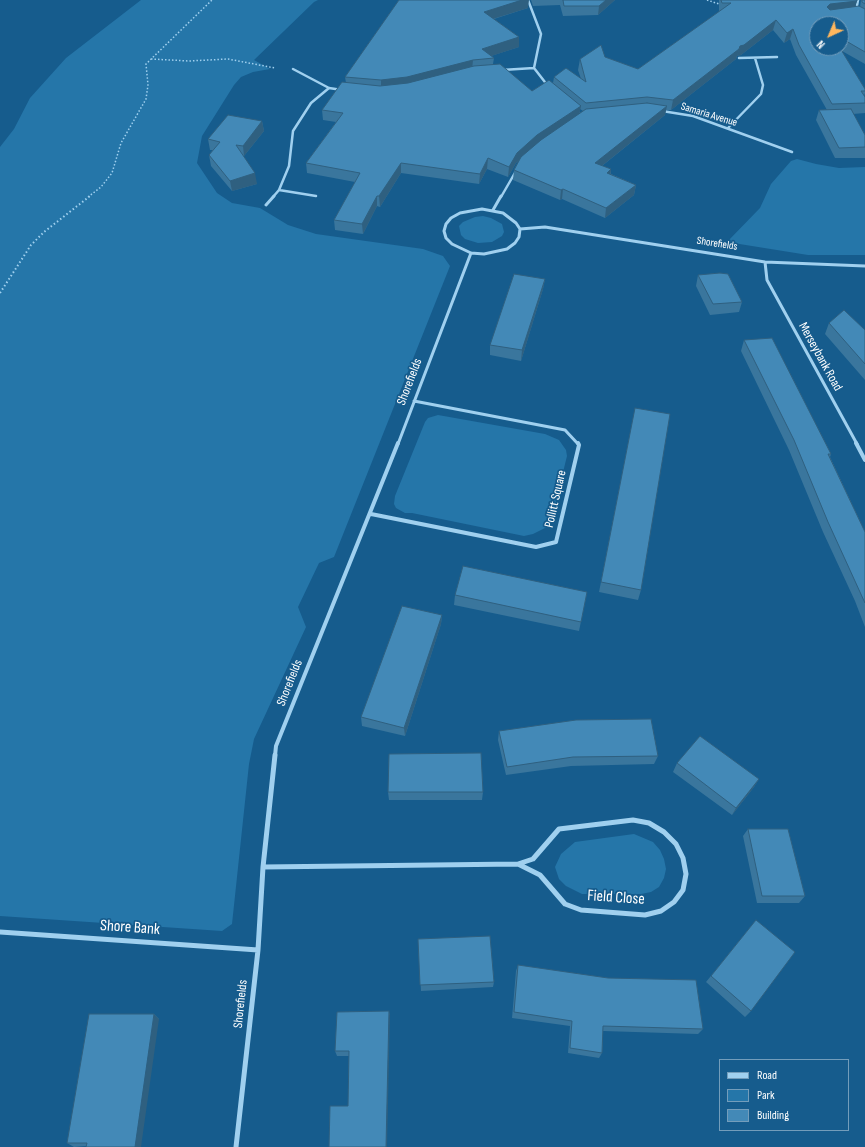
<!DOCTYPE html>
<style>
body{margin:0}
#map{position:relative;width:865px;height:1147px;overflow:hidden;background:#165c8d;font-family:"Sofia Sans Condensed",sans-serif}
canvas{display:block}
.legend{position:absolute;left:719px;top:1059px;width:130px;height:72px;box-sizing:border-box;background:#165c8d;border:1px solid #739dbb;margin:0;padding:5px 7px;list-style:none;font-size:12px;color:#fff}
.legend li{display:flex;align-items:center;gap:8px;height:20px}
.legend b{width:20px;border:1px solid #739dbb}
.north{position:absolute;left:809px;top:16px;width:40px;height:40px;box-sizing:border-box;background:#165c8d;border:1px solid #739dbb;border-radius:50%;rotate:224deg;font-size:11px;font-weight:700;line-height:16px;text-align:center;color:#fff}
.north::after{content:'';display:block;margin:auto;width:14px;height:18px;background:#ffb75e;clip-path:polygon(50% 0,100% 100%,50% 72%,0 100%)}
</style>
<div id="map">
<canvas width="865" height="1147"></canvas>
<ul class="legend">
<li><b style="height:5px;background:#a0d0ef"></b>Road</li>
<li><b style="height:11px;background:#2576a9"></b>Park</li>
<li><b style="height:11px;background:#4389b7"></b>Building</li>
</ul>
<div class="north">N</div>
</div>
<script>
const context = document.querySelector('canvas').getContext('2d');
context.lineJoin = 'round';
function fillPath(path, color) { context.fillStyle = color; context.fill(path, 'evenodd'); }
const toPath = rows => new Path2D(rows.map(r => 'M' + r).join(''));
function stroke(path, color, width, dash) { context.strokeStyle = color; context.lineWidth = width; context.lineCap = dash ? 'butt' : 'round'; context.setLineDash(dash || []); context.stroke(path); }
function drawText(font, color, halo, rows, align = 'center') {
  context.font = font + ' "Sofia Sans Condensed",sans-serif'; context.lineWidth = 3.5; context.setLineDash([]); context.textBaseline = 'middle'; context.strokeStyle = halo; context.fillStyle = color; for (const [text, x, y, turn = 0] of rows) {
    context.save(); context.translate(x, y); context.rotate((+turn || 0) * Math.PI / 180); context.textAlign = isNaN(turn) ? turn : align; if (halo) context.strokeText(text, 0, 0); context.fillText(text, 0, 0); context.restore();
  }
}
const green = toPath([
 [141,0,318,0,314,2,254,60,270,69,253,72,241,77,234,85,202,136,197,163,217,193,232,203,260,208,288,225,316,234,423,249,443,256,450,266,334,557,319,563,298,607,306,627,254,739,249,764,232,924,222,931,0,916,0,147,14,129,30,98,66,58],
 [797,159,816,164,839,168,865,167,865,255,808,255,727,242,760,208,771,184,791,161],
 [483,216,491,218,502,224,504,232,502,236,492,242,478,243,465,239,461,235,459,226,463,222,475,217],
 [438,415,545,434,559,440,566,450,567,456,551,521,547,527,533,534,524,536,412,513,405,513,396,508,394,504,395,496,425,422,428,418],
 [634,834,653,842,660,850,664,859,666,869,664,878,659,887,651,892,641,894,582,894,566,886,559,879,555,867,561,854,575,842]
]);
const pathFar1 = toPath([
 [707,0,722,5],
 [151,59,189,61,228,59,275,68],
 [88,197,101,187,112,173,121,143,146,99,148,85,146,64,212,0]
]);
const path = toPath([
 [0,293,31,245,44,232,90,196]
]);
const streetFar3 = toPath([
 [528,0,541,34,534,68,548,86],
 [856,11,858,0],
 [739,58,777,57],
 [293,69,329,88,342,90],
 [502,70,534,68],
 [662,111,693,116,792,152],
 [728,128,761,94,763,85,755,58],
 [279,190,316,196],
 [273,197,279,190,289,166,293,131,311,103,329,88],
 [501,197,516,171]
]);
const streetFar2 = toPath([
 [266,205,274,196],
 [482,209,503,213,516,223,520,229,519,237,515,243,507,249,484,254,471,253,452,244,446,238,444,231,446,224,451,218,460,213,482,209],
 [493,210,501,196],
 [520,229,545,227,765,262,865,266],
 [765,262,767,280,857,444],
 [414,401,565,430,578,444],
 [398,444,471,253]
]);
const streetFar1 = toPath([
 [856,443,865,460],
 [371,514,536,547,556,542,579,445,578,443],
 [275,756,276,746,398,443]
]);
const street = toPath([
 [633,820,649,823,664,832,676,844,683,858,686,874,683,890,674,902,661,911,645,915,581,910,565,904,540,875,518,864,533,859,559,829,633,820],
 [263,867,518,864],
 [0,932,258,950],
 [236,1147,258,950,263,867,275,755]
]);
const wall = toPath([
 [399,0,528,8,494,19,519,37,519,47,491,56,494,58,493,64,532,91,553,83,554,77,581,79,578,70,580,59,605,57,638,69,719,12,719,0,857,0,855,7,860,7,861,0,865,0,865,64,842,51,865,89,865,93,864,96,865,97,865,113,853,114,865,135,865,158,835,158,816,120,819,110,827,110,796,55,790,39,784,43,773,30,741,55,737,56,736,59,671,110,666,110,665,115,602,166,611,169,611,174,636,185,634,195,605,218,562,199,560,200,513,180,514,170,519,160,516,163,508,177,487,169,479,184,401,173,380,207,377,206,363,234,335,230,334,220,355,182,307,173,306,163,336,122,323,120,322,110,346,83,345,77],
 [841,24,841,48,817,48],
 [580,109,583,111,580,113],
 [531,0,615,0,598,15,563,16,560,5,533,6],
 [262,121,264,131,244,156,243,156,257,184,232,191,211,166,209,155,213,150,210,150,208,139],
 [698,275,742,302,739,312,710,315,696,286],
 [545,279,543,289,521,361,490,355,490,345],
 [829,323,865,330,865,380,825,334],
 [744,340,831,454,830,457,865,532,865,627,855,601,823,532,789,450,741,351],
 [633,419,641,590,638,600,599,592],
 [587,592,579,631,454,605,455,595],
 [442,615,441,624,405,736,362,726,361,717],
 [499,731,658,756,654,764,571,766,506,775,498,740],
 [677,763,759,779,754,787,732,815,673,772],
 [388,792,483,792,482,800,389,800],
 [748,829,805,896,799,903,757,903,743,836],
 [756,920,751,1011,745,1017,706,982],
 [418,939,494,982,493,987,421,991],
 [518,965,703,1029,698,1034,603,1031,602,1053,599,1058,568,1053,570,1026,512,1018,516,971],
 [389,1011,390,1016,349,1056,337,1056,335,1051],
 [154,1014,159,1019,86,1146,74,1147,67,1143]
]);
const shadedWall = toPath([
 [522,0,529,0,528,8,483,22,484,12],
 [606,0,615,0,598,15,599,6],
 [857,1,854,11,827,14,827,7,830,4],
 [776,20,773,30,741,55,737,56,740,46],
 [793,29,790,39,784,43,787,33],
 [519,37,519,47,482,59,482,49],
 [739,49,736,59,671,110,673,100],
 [473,60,472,70,381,90,381,80],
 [581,106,579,116,536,145,516,163,508,177,509,167,517,153,537,135],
 [667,106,665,115,593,173,595,163],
 [262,121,264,131,244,156,243,146],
 [488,158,487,169,479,184,480,174],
 [401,163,401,173,380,207,379,196],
 [611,169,610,179,607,173],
 [255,173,257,184,232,191,230,181],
 [636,185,634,195,605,218,606,208],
 [563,189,562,199,560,200,561,190],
 [377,196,377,206,363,234,362,224],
 [545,279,543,289,521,361,522,350],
 [442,615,441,624,405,736,404,728],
 [759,779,754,787,732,815,736,808],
 [389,1011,390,1016,387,1147,386,1147],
 [154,1014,159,1019,141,1147,135,1147]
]);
const building = toPath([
 [399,0,522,0,484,12,519,37,482,49,494,58,473,60,407,77,381,80,345,77,399,0],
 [563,0,606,0,599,6,564,6,563,0],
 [721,0,857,0,857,1,830,4,827,7,830,10,859,6,865,9,865,52,841,38,841,24,817,24,817,48,840,48,865,89,865,91,861,91,865,97,865,103,832,104,799,45,793,29,787,33,776,20,744,45,740,46,739,49,673,100,647,97,586,103,554,77,566,68,586,82,580,59,601,45,605,57,638,69,731,3,722,3,721,0],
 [862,0,865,0,865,4,862,2,862,0],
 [500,64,532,91,549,80,581,106,537,135,517,153,509,167,488,158,480,174,401,163,379,196,377,196,362,224,334,220,360,173,306,163,343,113,322,110,342,82,380,86,408,83,474,66,500,64],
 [647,103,667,106,595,163,611,169,607,173,636,185,606,208,563,189,561,190,514,170,521,157,541,140,586,109,647,103],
 [851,109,865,135,865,147,839,148,819,110,851,109],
 [228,115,262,121,243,146,236,145,255,173,230,181,209,155,220,142,208,139,228,115],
 [720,273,728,274,742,302,713,304,698,275,720,273],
 [514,274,545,279,522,350,490,345,514,274],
 [844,310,865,330,865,364,829,323,844,310],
 [772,338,831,454,828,454,865,532,865,603,828,522,794,440,744,340,772,338],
 [635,408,670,414,641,590,601,582,635,408],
 [463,566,587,592,581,622,455,595,463,566],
 [402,606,442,615,404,728,361,717,402,606],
 [651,719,658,756,573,757,507,767,499,731,576,720,651,719],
 [700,736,759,779,736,808,677,763,700,736],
 [481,753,483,792,388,792,389,754,481,753],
 [748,829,788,829,805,896,762,896,748,829],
 [756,920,795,952,751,1011,711,976,756,920],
 [490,936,494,982,420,985,418,939,490,936],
 [518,965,608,978,696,980,703,1029,603,1026,602,1053,570,1048,572,1021,514,1012,518,965],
 [389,1011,386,1147,329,1147,330,1106,348,1106,349,1051,335,1051,337,1012,389,1011],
 [89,1014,154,1014,135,1147,86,1147,87,1143,67,1143,89,1014]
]);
const farStreetnames = [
 ["Samaria Avenue",709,115,17],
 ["Shorefields",717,244,9]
];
const streetNames = [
 ["Merseybank Road",820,357,61],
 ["Shorefields",410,382,-69],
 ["Pollitt Square",556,499,-77],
 ["Shorefields",290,683,-68],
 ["Shorefields",241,1004,-84]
];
const nearStreetnames = [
 ["Field Close",616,898,4],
 ["Shore Bank",130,928,4]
];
fillPath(green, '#2576a9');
stroke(pathFar1, '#a0d0ef', 1.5, [1.5, 2]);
stroke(path, '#a0d0ef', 2, [1.5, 2.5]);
stroke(streetFar3, '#a0d0ef', 2.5);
stroke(streetFar2, '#a0d0ef', 3);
stroke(streetFar1, '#a0d0ef', 4);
stroke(street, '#a0d0ef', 5);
fillPath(wall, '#3a769d');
fillPath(shadedWall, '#2f6080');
fillPath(building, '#4389b7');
stroke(building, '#2f6080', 1);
drawText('11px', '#fff', '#165c8d', farStreetnames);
drawText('13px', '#fff', '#165c8d', streetNames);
drawText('16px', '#fff', '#165c8d', nearStreetnames);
</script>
